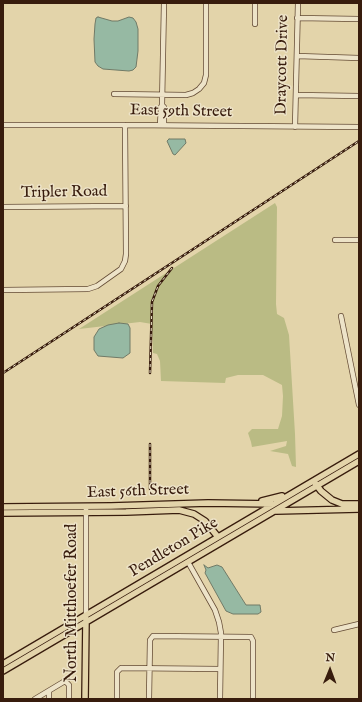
<!DOCTYPE html>
<style>
body{margin:0}
#map{position:relative;width:362px;height:702px;overflow:hidden;background:#e3d4aa;font-family:"IM FELL English",serif}
canvas{display:block}
.frame{position:absolute;inset:0;border:4px solid #381c0d;pointer-events:none}
.north{position:absolute;left:310px;top:650px;width:40px;height:40px;-webkit-text-stroke:3px #ede3c8;paint-order:stroke;rotate:1deg;font-size:11px;font-weight:700;line-height:16px;text-align:center;color:#381c0d}
.north::after{content:'';display:block;margin:auto;width:14px;height:18px;background:#381c0d;clip-path:polygon(50% 0,100% 100%,50% 72%,0 100%)}
</style>
<div id="map">
<canvas width="362" height="702"></canvas>
<div class="frame"></div>
<div class="north">N</div>
</div>
<script>
const context = document.querySelector('canvas').getContext('2d');
context.lineJoin = 'round';
function fillPath(path, color) { context.fillStyle = color; context.fill(path, 'evenodd'); }
const toPath = rows => new Path2D(rows.map(r => 'M' + r).join(''));
function stroke(path, color, width, dash) { context.strokeStyle = color; context.lineWidth = width; context.lineCap = dash ? 'butt' : 'round'; context.setLineDash(dash || []); context.stroke(path); }
function drawText(font, color, halo, rows, align = 'center') {
  context.font = font + ' "IM FELL English",serif'; context.lineWidth = 3; context.setLineDash([]); context.textBaseline = 'middle'; context.strokeStyle = halo; context.fillStyle = color; for (const [text, x, y, turn = 0] of rows) {
    context.save(); context.translate(x, y); context.rotate((+turn || 0) * Math.PI / 180); context.textAlign = isNaN(turn) ? turn : align; if (halo) context.strokeText(text, 0, 0); context.fillText(text, 0, 0); context.restore();
  }
}
const green = toPath([
 [275,203,277,207,276,304,277,314,284,318,289,335,295,434,296,467,292,466,288,454,270,451,286,446,287,441,252,447,251,442,248,433,252,429,278,429,282,416,283,396,282,385,263,375,238,375,226,378,225,383,161,381,160,361,157,354,153,353,152,324,140,322,79,329]
]);
const water = toPath([
 [98,17,112,21,118,21,129,17,133,18,136,22,138,29,138,51,136,67,133,70,129,71,103,69,98,66,95,62,94,39,95,24,96,18,98,17],
 [169,139,185,139,186,143,175,155,173,154,167,141,169,139],
 [119,323,128,324,130,328,130,353,123,358,98,356,94,350,94,337,99,329,108,325,119,323],
 [204,565,208,568,217,565,222,567,246,605,260,605,261,612,258,614,233,614,226,611,205,573,206,570,204,565]
]);
const minor = toPath([
 [297,18,359,19],
 [255,24,255,3],
 [297,56,359,58],
 [114,94,186,95,193,93,199,89,204,83,206,75,206,3],
 [296,95,359,96],
 [162,105,164,107,164,125],
 [3,125,125,125,359,127],
 [160,125,161,107,162,105,164,3],
 [295,127,298,3],
 [3,207,126,206],
 [335,240,359,240],
 [3,290,88,289,97,286,121,269,125,261,126,254,125,125],
 [341,316,359,405],
 [188,562,215,610,219,622,221,633,220,699],
 [86,616,86,507],
 [334,630,359,624],
 [35,699,65,681,69,685,69,699],
 [49,699,49,691],
 [117,699,117,672,121,668,220,669],
 [149,699,150,640,153,636,251,637,253,641,253,699]
]);
const major = toPath([
 [315,483,321,491,332,500,342,504,359,504],
 [262,501,282,496],
 [3,507,111,506,208,503,274,504],
 [276,511,359,509],
 [3,513,126,512,179,510,194,514,205,521,218,537],
 [3,664,359,454],
 [3,671,359,461],
 [85,699,86,619]
]);
const rail = toPath([
 [3,373,359,141],
 [150,373,152,302,158,286,172,268],
 [150,489,150,444]
]);
const streetNames = [
 ["Draycott Drive",283,65,-89],
 ["East 59th Street",181,112,1],
 ["Tripler Road",64,193,-1],
 ["East 56th Street",138,492,-2],
 ["Pendleton Pike",174,548,-31],
 ["North Mitthoefer Road",73,603,-90]
];
fillPath(green, '#babb84');
fillPath(water, '#96b9a3');
stroke(water, '#707a67', 1);
stroke(minor, '#634a34', 6);
stroke(major, '#381c0d', 8);
stroke(minor, '#ede3c8', 4.5);
stroke(major, '#e3d4aa', 5.5);
stroke(rail, '#381c0d', 2.5);
stroke(rail, '#ede3c8', 1, [3]);
drawText('16px', '#381c0d', '#ede3c8', streetNames);
</script>
